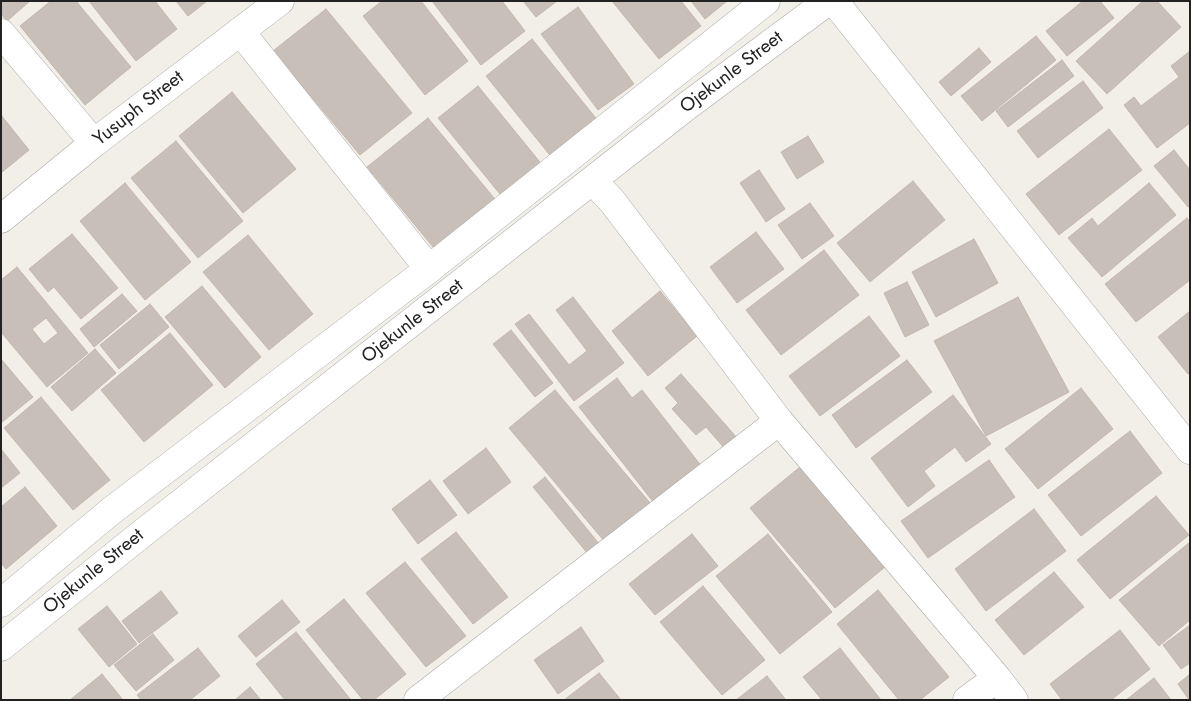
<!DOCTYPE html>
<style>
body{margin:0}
#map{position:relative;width:1191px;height:701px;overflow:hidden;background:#f2efe9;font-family:Jost,sans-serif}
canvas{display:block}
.frame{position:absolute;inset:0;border:2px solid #222;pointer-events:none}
</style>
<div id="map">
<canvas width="1191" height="701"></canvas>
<div class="frame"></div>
</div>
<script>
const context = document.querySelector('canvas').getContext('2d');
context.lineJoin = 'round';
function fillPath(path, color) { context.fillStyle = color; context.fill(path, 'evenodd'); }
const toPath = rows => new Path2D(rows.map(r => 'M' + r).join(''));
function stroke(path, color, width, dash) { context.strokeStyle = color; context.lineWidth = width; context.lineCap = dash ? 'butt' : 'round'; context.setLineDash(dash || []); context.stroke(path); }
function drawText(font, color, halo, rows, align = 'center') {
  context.font = font + ' Jost,sans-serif'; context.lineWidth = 4; context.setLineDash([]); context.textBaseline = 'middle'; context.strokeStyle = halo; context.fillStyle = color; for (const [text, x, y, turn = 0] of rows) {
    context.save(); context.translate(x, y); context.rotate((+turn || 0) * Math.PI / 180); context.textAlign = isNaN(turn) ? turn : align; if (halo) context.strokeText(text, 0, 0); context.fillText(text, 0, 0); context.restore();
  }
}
const building = toPath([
 [1,1,30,1,7,21,1,14,1,1],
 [51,1,76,1,131,67,85,105,20,26,51,1],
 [89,1,155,1,177,29,136,61,89,1],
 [176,1,207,1,188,16,176,1],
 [382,1,421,1,468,61,425,95,363,16,382,1],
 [432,1,502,1,525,31,481,65,432,1],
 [523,1,557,1,536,17,523,1],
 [612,1,681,1,701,26,659,59,612,1],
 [691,1,727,1,705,19,691,1],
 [1083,1,1100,1,1114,18,1067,56,1046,31,1083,1],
 [1143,1,1157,1,1181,27,1107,94,1076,61,1143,1],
 [578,7,634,84,598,110,541,34,578,7],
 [326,9,412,113,360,155,273,51,326,9],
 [1036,36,1056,60,982,121,961,96,1036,36],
 [532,39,599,122,553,159,486,76,532,39],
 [979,48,991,62,951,96,939,82,979,48],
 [1190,51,1190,123,1157,148,1124,105,1134,97,1141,106,1179,77,1171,66,1190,51],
 [1062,60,1074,76,1008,127,996,111,1062,60],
 [1083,81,1103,108,1038,158,1017,131,1083,81],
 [478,86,544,167,504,199,438,118,478,86],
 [232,92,296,169,243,213,179,136,232,92],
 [1,115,29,150,1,173,1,115],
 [428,118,499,204,438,253,367,167,428,118],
 [1109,129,1142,170,1059,235,1026,194,1109,129],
 [808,136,824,162,797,179,781,152,808,136],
 [176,141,243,221,198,258,131,178,176,141],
 [1174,150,1190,170,1190,206,1188,207,1154,166,1174,150],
 [759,170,785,209,766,222,740,183,759,170],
 [913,181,945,220,870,282,837,243,913,181],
 [125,183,191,262,145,300,80,221,125,183],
 [1149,183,1176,215,1102,277,1068,238,1092,218,1098,226,1149,183],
 [810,203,834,236,802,259,778,225,810,203],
 [1187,218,1190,222,1190,280,1136,322,1105,284,1187,218],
 [756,232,784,269,737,303,710,267,756,232],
 [72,234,118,288,81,319,54,287,48,292,29,269,72,234],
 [248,235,313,314,269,350,203,272,248,235],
 [974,239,998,283,936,317,912,272,974,239],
 [824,250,859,295,781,355,746,310,824,250],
 [17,267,88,353,47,387,1,332,1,280,17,267],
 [46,318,58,333,44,344,32,329,46,318],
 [907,282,929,325,905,337,884,293,907,282],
 [202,286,261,357,225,388,165,317,202,286],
 [660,291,697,336,648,376,612,331,660,291],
 [122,294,137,311,94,347,80,329,122,294],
 [573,297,624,363,574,401,515,324,529,314,569,365,587,351,556,310,573,297],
 [1018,297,1069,392,986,436,934,341,1018,297],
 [150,304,169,327,119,369,100,345,150,304],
 [1190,311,1190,373,1188,374,1158,337,1190,311],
 [869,316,900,356,820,416,789,376,869,316],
 [511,330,553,383,535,397,493,344,511,330],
 [170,333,213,385,144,442,101,390,170,333],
 [95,349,116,373,72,411,51,387,95,349],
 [1,359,33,397,1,423,1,359],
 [907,360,932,392,856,448,832,415,907,360],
 [681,374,738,439,726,450,706,427,696,435,672,409,678,403,665,388,681,374],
 [617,378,632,398,642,390,706,472,658,508,579,407,617,378],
 [1081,388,1113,429,1038,489,1005,449,1081,388],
 [555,390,656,510,610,548,509,428,555,390],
 [953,395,991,444,966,462,955,447,924,471,935,486,908,507,871,458,953,395],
 [41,397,110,480,73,510,4,428,41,397],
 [1130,431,1162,473,1081,536,1048,495,1130,431],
 [486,448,511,482,468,514,443,481,486,448],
 [1,449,20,473,1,488,1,449],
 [989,460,1015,497,928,558,901,521,989,460],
 [800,467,885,567,835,608,750,508,800,467],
 [545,477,600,545,588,554,533,487,545,477],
 [430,480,457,515,418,544,392,509,430,480],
 [25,487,57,526,6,569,1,563,1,507,25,487],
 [1156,496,1189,535,1110,599,1077,560,1156,496],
 [1034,509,1066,551,986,611,955,569,1034,509],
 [456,532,508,597,473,624,421,559,456,532],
 [692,534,718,566,655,615,629,584,692,534],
 [768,534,832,612,780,654,716,576,768,534],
 [1190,542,1190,620,1159,646,1119,600,1190,542],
 [405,562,466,636,426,667,366,593,405,562],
 [1054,572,1084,607,1024,655,995,620,1054,572],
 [703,586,765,660,722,695,660,622,703,586],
 [878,590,949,677,920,700,899,700,837,624,878,590],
 [161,591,178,613,139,643,122,621,161,591],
 [344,599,406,674,374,700,363,700,306,630,344,599],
 [282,600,300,622,256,657,238,636,282,600],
 [107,606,137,644,109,667,78,629,107,606],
 [1190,625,1190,663,1181,669,1163,645,1190,625],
 [581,627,604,661,558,694,534,660,581,627],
 [1120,630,1150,669,1111,700,1062,700,1050,684,1120,630],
 [296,632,351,700,285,700,256,664,296,632],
 [153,634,174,660,136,691,114,665,153,634],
 [198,648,220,676,190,700,141,700,137,695,198,648],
 [840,648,881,700,822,700,803,677,840,648],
 [599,673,621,700,564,700,599,673],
 [102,674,123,700,70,700,102,674],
 [1190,674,1190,700,1189,700,1178,684,1190,674],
 [767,676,786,700,736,700,767,676],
 [1154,678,1171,700,1126,700,1154,678],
 [250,687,261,700,235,700,250,687]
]);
const minor = toPath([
 [834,1,1190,450],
 [240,31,429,269],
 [1,33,94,143],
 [593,181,612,201,779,421,997,678,1014,700],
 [1,219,94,143,280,1],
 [418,700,779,421],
 [967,700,997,678]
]);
const tertiary = toPath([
 [1,603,111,511,429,269,766,1],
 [1,647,139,536,687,106,828,1]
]);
const streetNames = [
 ["Ojekunle Street",732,73,-37],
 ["Yusuph Street",139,109,-38],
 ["Ojekunle Street",413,322,-38],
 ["Ojekunle Street",94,572,-39]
];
fillPath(building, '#c7bfb8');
stroke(building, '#c4b6ab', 1);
stroke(minor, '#a9a9a9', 29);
stroke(tertiary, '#a9a9a9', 29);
stroke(minor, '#fff', 28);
stroke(tertiary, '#fff', 28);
drawText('19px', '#222', '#fff', streetNames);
</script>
